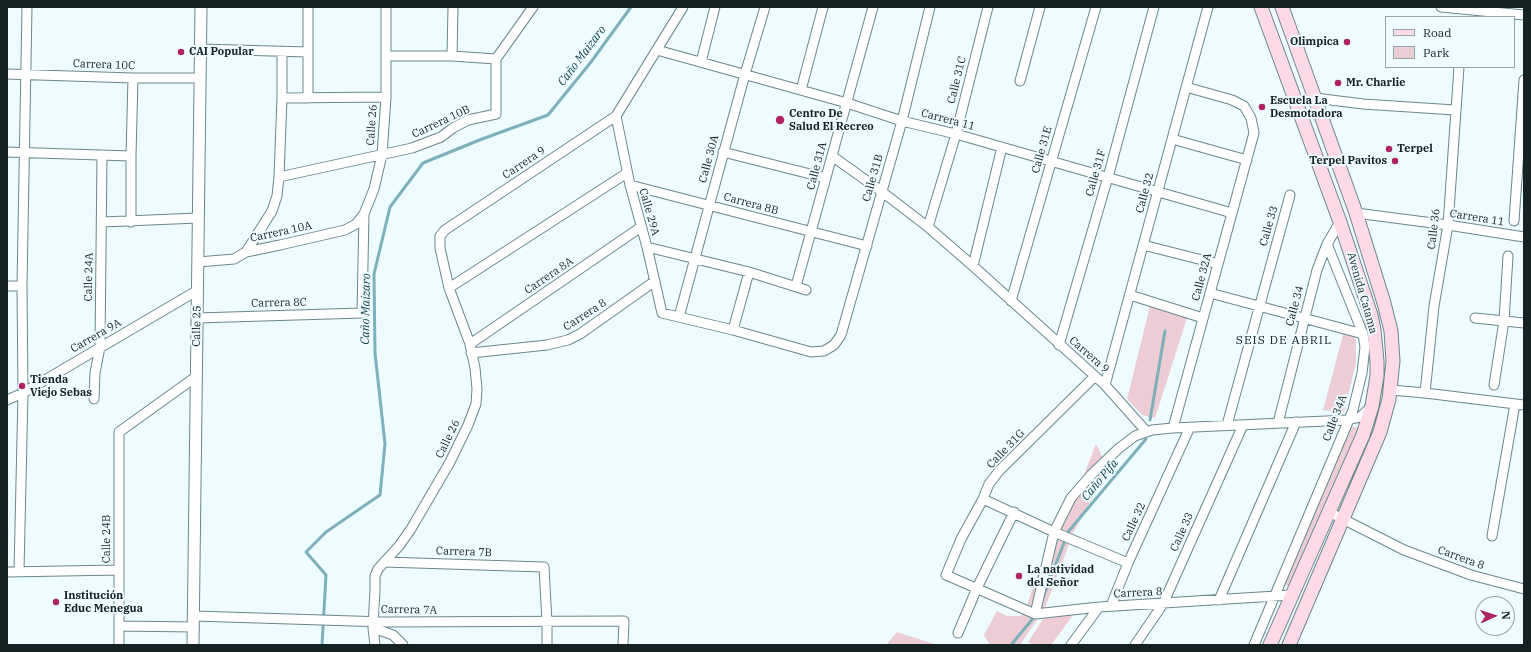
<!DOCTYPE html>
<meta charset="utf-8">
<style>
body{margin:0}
#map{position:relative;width:1531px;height:652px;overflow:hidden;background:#eefcff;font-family:"IBM Plex Serif",serif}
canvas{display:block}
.frame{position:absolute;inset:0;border:8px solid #152224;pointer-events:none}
.legend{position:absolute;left:1385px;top:16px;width:130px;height:52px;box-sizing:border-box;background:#eefcff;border:1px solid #97a5a7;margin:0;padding:5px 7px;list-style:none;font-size:12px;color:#152224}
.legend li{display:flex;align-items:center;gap:8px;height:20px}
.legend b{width:20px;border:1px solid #97a5a7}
.north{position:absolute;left:1475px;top:596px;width:40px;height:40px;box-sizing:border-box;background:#eefcff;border:1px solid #97a5a7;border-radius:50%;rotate:87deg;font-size:11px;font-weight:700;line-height:16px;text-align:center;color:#152224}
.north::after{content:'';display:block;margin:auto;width:14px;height:18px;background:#ad2364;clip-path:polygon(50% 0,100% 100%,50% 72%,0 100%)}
</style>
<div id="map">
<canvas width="1531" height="652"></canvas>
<div class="frame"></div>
<ul class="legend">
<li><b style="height:5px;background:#fedae8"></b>Road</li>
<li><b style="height:11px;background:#eccdd6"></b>Park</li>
</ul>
<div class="north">N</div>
</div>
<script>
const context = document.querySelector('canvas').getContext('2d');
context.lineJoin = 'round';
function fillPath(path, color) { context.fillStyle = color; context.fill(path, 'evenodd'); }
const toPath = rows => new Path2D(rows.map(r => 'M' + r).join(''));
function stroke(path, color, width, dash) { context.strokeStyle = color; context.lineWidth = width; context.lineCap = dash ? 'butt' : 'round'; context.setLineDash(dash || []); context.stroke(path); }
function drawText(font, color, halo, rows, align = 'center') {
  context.font = font + ' "IBM Plex Serif",serif'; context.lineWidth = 4; context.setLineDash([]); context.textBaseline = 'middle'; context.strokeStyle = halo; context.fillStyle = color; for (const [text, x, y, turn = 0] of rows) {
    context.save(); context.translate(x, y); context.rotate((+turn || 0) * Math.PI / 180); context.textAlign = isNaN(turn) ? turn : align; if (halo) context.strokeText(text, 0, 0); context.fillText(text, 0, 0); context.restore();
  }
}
const green = toPath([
 [1150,306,1188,315,1155,418,1142,415,1127,399],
 [1344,331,1353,332,1356,341,1356,363,1344,412,1323,410],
 [1348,426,1361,428,1290,587,1280,583],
 [1096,444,1104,460,1116,455,1074,531,1045,608,1020,645,990,645,984,635,997,611,1007,616,1021,616,1026,608,1062,505,1083,477],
 [1080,606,1051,645,1034,645,1028,642,1049,610],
 [897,632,934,644,957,645,886,645]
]);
const stream = toPath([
 [1150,420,1165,331],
 [1068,532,1146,439],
 [1043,597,1064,543],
 [322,645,326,575,306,552,326,532,380,495,385,444,375,353,374,274,390,207,423,163,482,139,548,115,591,62,631,7],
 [1011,645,1035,616]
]);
const minor = toPath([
 [308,7,308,98],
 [1441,7,1524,15],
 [200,49,308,52],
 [657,50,847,103,902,121,956,134,1232,213],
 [386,56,452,56,496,59],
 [452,56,453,7],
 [701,62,715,7],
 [7,74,133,78,200,78],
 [1020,81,1040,7],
 [801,90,823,7],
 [282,98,386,97],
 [1315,98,1363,104,1455,110],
 [616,116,630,185,647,247,662,313,733,330,811,352,824,351,834,345,841,335,902,121,930,7],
 [1172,139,1247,160],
 [7,152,131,156],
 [723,152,826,178],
 [832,156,881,191,928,227,973,266,1105,385,1146,431],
 [279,177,412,148,441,137,453,128,468,120,496,114,496,59,533,7],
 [630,185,867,246],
 [1356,213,1448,225,1524,237],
 [1514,221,1524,80],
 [102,222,198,218],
 [131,222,131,156,133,78],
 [928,227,956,134,988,7],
 [1143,245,1218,264],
 [647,247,749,272,806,290],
 [246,252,272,211,277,196,279,177,282,98,282,52],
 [198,262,234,259,246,252,280,245,345,230,356,224,364,214],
 [973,266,1002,147],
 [7,286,22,286],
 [796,286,873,7],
 [449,288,627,173],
 [1210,293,1363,334],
 [1130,295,1203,318],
 [1011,301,1096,7],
 [679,317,745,74,765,7],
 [197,318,362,313,364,214,374,189,382,155,386,97,386,7],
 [1475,318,1524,323],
 [733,330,749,272],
 [470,344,641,227],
 [1059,345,1108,177,1154,7],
 [471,353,547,345,568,340,580,334,655,281],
 [1095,376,999,471,989,484,983,499,961,539,946,575,1035,614,1099,607,1292,595],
 [1105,385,1208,7],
 [1494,385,1504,321,1508,256],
 [1391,390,1425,393,1524,405],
 [1425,393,1434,306,1448,225,1459,67],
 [94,399,95,373,100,347,102,156],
 [7,400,23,393,198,290],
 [1278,423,1317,270,1327,244,1340,222],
 [1227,425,1290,195],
 [1173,428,1254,133,1251,118,1244,106,1232,100,1186,87],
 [983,499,1054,532,1128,563],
 [1329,512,1404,550,1471,575,1524,589],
 [1492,536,1515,404],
 [384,562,544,567,547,622,547,645],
 [19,571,23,393,22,286,27,7],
 [7,572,119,570],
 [1219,600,1296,422],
 [1111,606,1128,563,1190,427],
 [1035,614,1054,532,1071,498,1092,474,1118,449,1135,436,1152,430,1173,428,1348,420,1360,417,1371,407],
 [194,616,385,622,624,621,623,645],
 [119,626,194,627],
 [373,628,393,635,403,645],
 [958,633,977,588,1014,512],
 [119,645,119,432,197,376],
 [375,645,373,628,375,589,375,576,378,569,399,546,411,529,450,462,468,425,476,404,477,389,475,368,470,344,449,288,440,248,440,236,445,230,616,116,683,7],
 [1071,645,1099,607],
 [1135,645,1163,604,1243,425],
 [1254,645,1353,410,1362,373,1365,347,1363,334,1327,244]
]);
const tertiary = toPath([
 [193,645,201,7]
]);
const secondary = toPath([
 [1261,7,1340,222,1371,315,1374,330,1377,361,1377,376,1372,406,1363,435,1270,645],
 [1282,7,1356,213,1384,303,1391,331,1393,361,1389,399,1380,432,1289,645]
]);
const markers = [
 [1347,42,4,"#ad2364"],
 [181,52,4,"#ad2364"],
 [1338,83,4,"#ad2364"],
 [1262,107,4,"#ad2364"],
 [780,120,5,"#ad2364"],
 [1389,149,4,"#ad2364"],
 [1395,161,4,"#ad2364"],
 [22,386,4,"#ad2364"],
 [1019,576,4,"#ad2364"],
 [56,602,4,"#ad2364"]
];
const poiNames = [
 ["Olimpica",1339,42,"right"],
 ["CAI Popular",189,52],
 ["Mr. Charlie",1346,83],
 ["Escuela La",1270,101],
 ["Desmotadora",1270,114],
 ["Centro De",789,114],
 ["Salud El Recreo",789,127],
 ["Terpel",1397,149],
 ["Terpel Pavitos",1387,161,"right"],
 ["Tienda",30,380],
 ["Viejo Sebas",30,393],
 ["La natividad",1027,570],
 ["del Señor",1027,583],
 ["Institución",64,596],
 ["Educ Menegua",64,609]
];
const streetNames = [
 ["Carrera 10C",104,65,2],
 ["Calle 31C",957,80,-76],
 ["Carrera 11",948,120,15],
 ["Carrera 10B",441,122,-25],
 ["Calle 26",372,125,-86],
 ["Calle 31E",1042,150,-74],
 ["Calle 30A",709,159,-75],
 ["Carrera 9",524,163,-34],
 ["Calle 31A",817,166,-75],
 ["Calle 31F",1096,173,-74],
 ["Calle 31B",873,178,-74],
 ["Calle 32",1145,193,-75],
 ["Carrera 8B",751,204,15],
 ["Calle 29A",649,212,74],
 ["Carrera 11",1477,218,9],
 ["Calle 33",1269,226,-74],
 ["Calle 36",1434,229,-83],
 ["Carrera 10A",281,232,-12],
 ["Carrera 8A",549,276,-34],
 ["Calle 24A",89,277,-89],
 ["Calle 32A",1202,277,-75],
 ["Avenida Catama",1362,293,74],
 ["Carrera 8C",279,303,-1],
 ["Calle 34",1295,306,-75],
 ["Carrera 8",585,315,-33],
 ["Calle 25",197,326,-89],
 ["Carrera 9A",96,336,-30],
 ["Carrera 9",1089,355,41],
 ["Calle 34A",1335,418,-69],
 ["Calle 26",448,439,-64],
 ["Calle 31G",1006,449,-46],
 ["Calle 32",1134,522,-65],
 ["Calle 33",1182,532,-66],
 ["Calle 24B",107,539,-90],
 ["Carrera 7B",464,552,2],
 ["Carrera 8",1461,558,20],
 ["Carrera 8",1138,593,-3],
 ["Carrera 7A",409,610,1]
];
const waterNames = [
 ["Caño Maizaro",582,56,-53],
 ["Caño Maizaro",366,309,-89],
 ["Caño Pifa",1100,480,-50]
];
const neighbourhoodNames = [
 ["SEIS DE ABRIL",1284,341]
];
fillPath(green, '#eccdd6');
stroke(stream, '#7db0bb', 3);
stroke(minor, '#68878e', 11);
stroke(tertiary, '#68878e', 13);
stroke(secondary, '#68878e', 15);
stroke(minor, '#fff', 9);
stroke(tertiary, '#fff', 11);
stroke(secondary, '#fedae8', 13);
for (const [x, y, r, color] of markers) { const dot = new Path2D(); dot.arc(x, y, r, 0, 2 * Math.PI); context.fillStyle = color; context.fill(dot); stroke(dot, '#eefcff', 1.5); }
drawText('bold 11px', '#152224', '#eefcff', poiNames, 'left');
drawText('11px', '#152224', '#eefcff', streetNames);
drawText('italic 12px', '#14444c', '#eefcff', waterNames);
context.letterSpacing = '1px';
drawText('12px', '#152224', '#eefcff', neighbourhoodNames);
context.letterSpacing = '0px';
</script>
